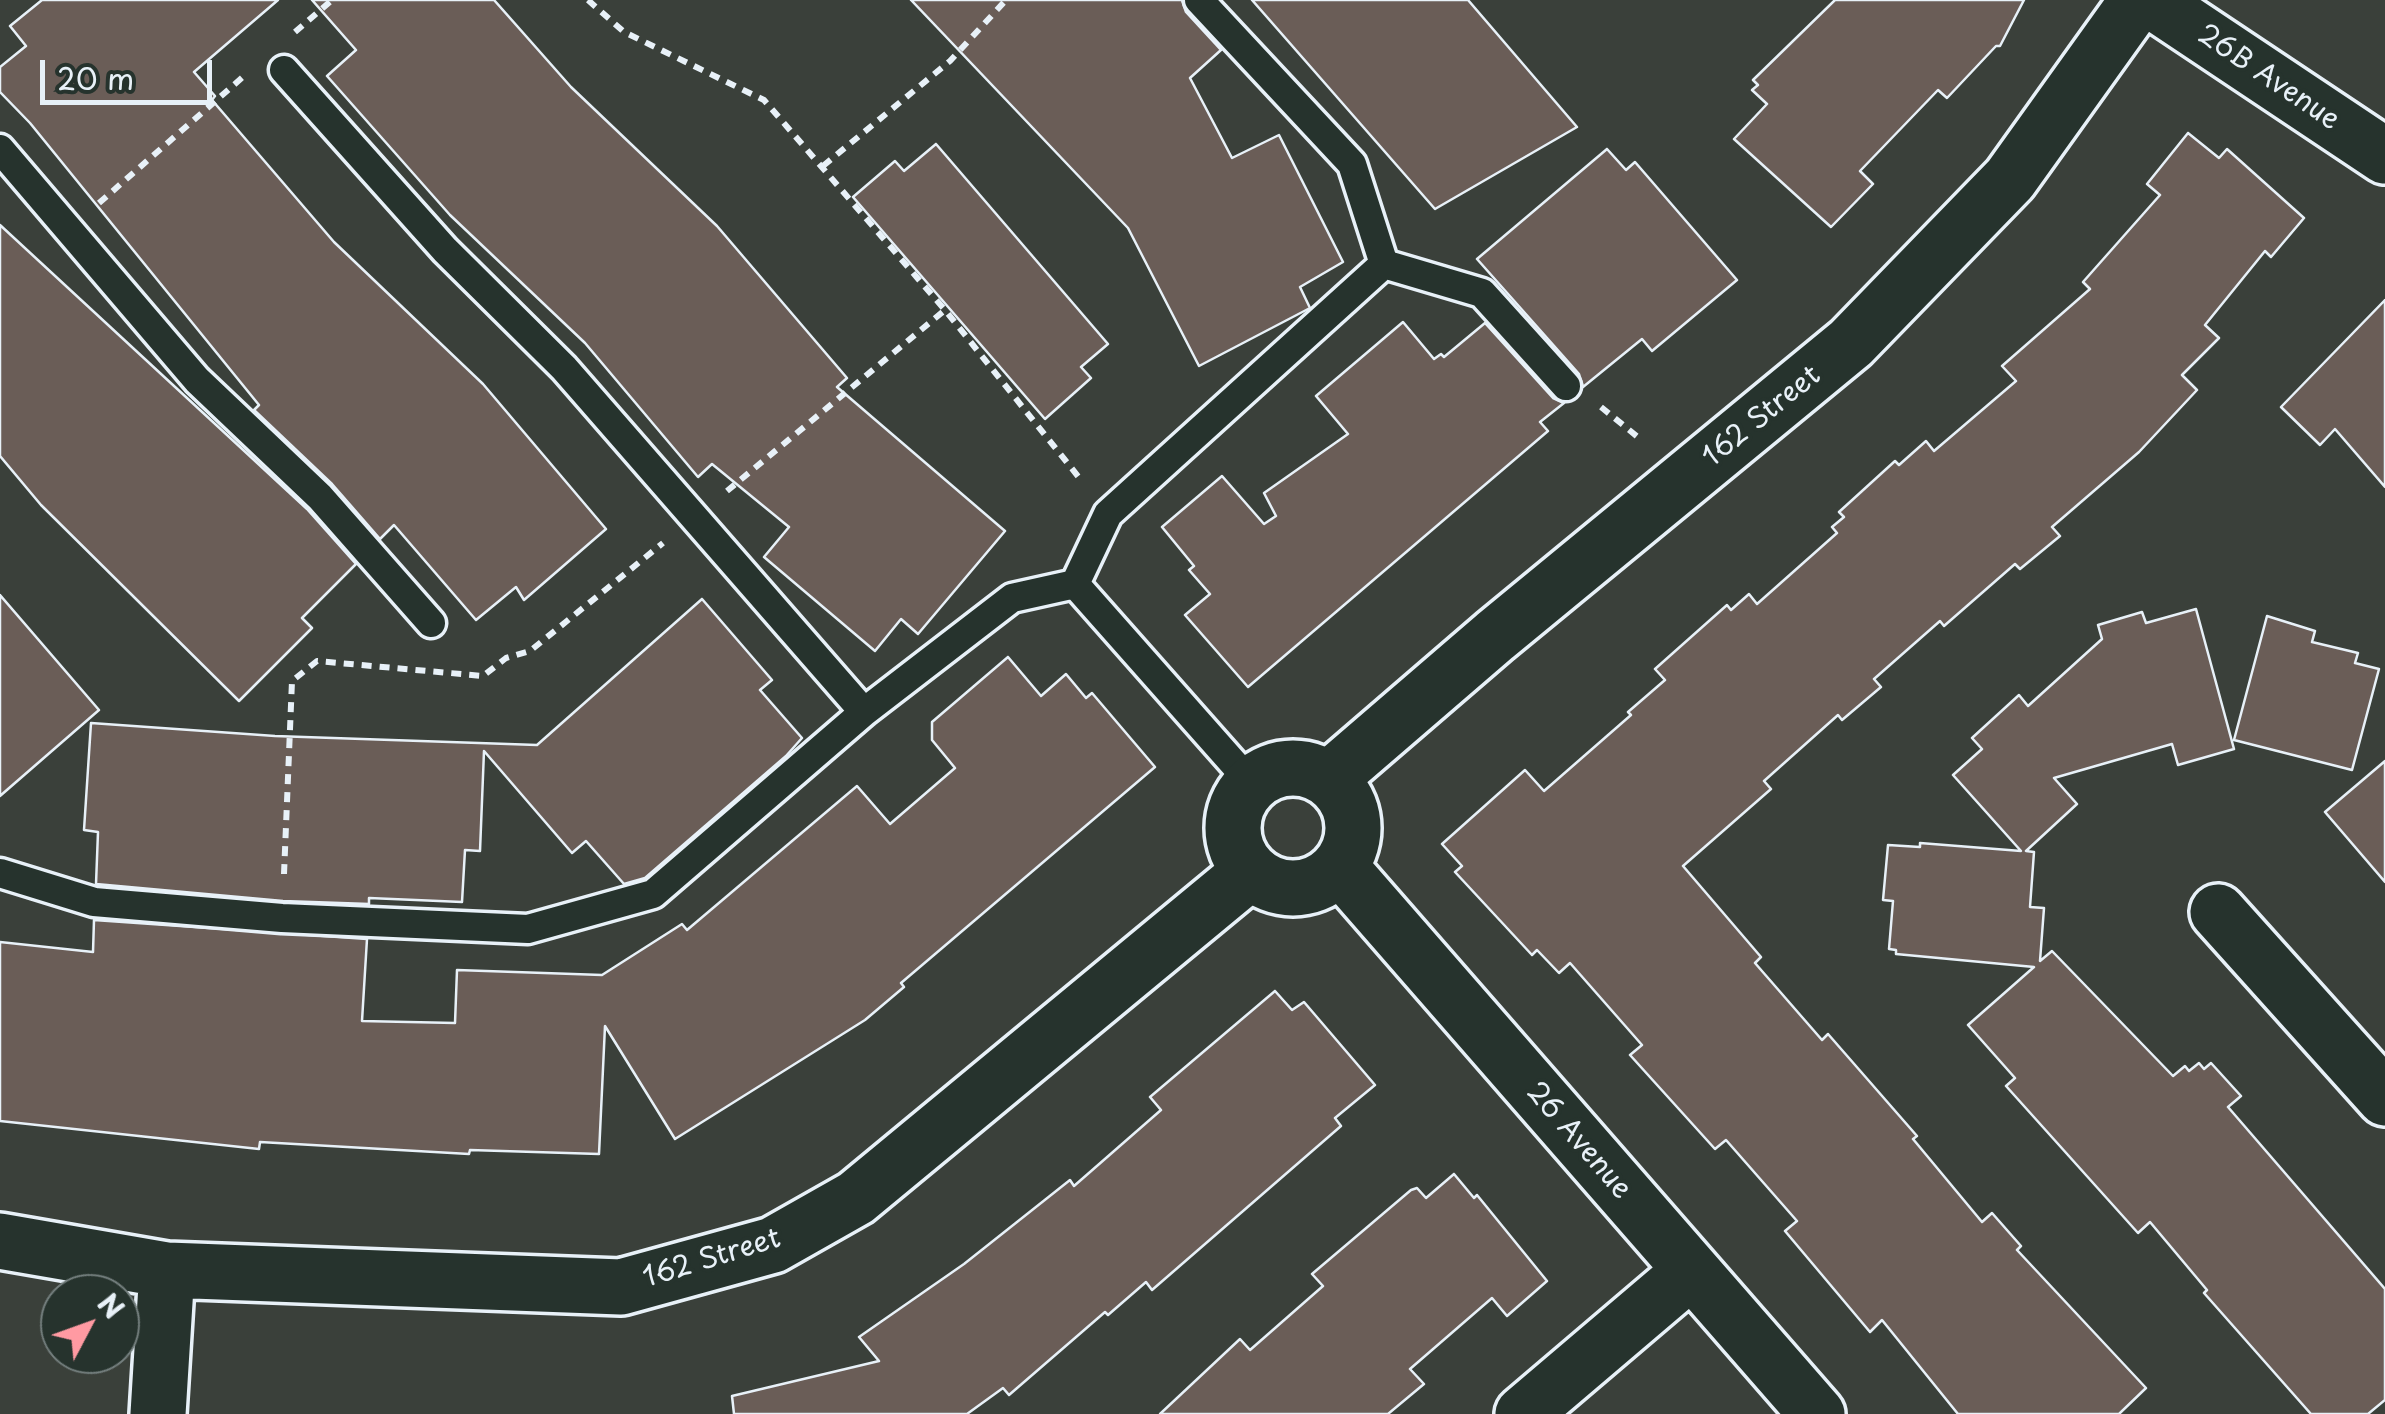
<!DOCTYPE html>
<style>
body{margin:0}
#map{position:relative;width:2385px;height:1414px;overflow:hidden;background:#3a403a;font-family:"Playpen Sans",sans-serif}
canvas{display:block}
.north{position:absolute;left:40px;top:1274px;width:100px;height:100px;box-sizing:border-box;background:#26332d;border:2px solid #747f7e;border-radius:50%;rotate:49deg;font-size:28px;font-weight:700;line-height:40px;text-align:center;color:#e8f1f8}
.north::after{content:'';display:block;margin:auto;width:35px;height:45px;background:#ff9aa2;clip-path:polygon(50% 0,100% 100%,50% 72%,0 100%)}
.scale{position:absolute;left:40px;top:60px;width:172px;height:45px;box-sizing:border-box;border:5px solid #e8f1f8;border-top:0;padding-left:12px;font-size:30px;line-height:35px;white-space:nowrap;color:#e8f1f8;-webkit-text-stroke:8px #26332d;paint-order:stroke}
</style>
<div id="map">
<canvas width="2385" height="1414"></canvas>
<div class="north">N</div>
<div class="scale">20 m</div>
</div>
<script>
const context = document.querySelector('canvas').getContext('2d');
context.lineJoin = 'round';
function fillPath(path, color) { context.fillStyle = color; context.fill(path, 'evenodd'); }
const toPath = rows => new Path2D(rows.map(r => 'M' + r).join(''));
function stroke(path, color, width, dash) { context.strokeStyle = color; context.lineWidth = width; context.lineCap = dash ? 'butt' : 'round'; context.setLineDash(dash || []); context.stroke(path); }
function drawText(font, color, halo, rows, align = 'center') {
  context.font = font + ' "Playpen Sans",sans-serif'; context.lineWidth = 8; context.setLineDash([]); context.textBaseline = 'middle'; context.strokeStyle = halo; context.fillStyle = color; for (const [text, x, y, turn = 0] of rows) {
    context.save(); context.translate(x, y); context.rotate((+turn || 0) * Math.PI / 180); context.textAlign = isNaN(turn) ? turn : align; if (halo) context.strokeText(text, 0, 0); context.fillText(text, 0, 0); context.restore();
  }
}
const building = toPath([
 [42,0,278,0,194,72,215,96,212,100,334,242,483,384,606,529,524,600,516,587,476,620,394,525,380,539,332,484,254,410,259,405,30,123,0,92,0,67,26,46,10,26,42,0],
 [312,0,494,0,571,87,717,226,847,378,837,387,1005,531,918,634,901,619,875,651,764,557,789,527,712,464,698,477,585,343,450,215,327,76,356,50,312,0],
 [911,0,1182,0,1186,12,1221,50,1190,78,1232,158,1279,135,1343,262,1300,287,1310,308,1199,366,1128,228,911,0],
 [1252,0,1468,0,1577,127,1435,209,1252,0],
 [1835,0,2024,0,2000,46,1996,46,1947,98,1938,90,1860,171,1873,184,1831,227,1734,139,1767,104,1752,90,1758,85,1753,80,1835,0],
 [2188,133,2219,158,2227,149,2304,218,2271,257,2265,251,2205,325,2219,338,2182,375,2197,390,2139,452,2052,527,2060,536,2020,569,2015,564,1944,626,1940,621,1874,679,1881,687,1842,720,1838,715,1764,781,1771,789,1683,866,1761,957,1755,963,1822,1040,1828,1034,1917,1136,1913,1139,1982,1222,1992,1213,2021,1246,2017,1250,2146,1388,2119,1414,1958,1414,1882,1320,1870,1332,1785,1231,1797,1221,1726,1140,1715,1149,1630,1055,1642,1045,1570,963,1559,973,1537,950,1532,955,1455,872,1462,866,1442,844,1525,770,1544,791,1631,715,1628,712,1665,680,1655,669,1727,605,1731,610,1749,594,1757,604,1837,533,1832,527,1844,517,1839,512,1895,461,1899,465,1926,441,1934,451,2016,381,2002,366,2090,289,2083,282,2160,195,2147,184,2188,133],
 [936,144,1108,344,1081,367,1091,378,1045,419,853,197,895,161,904,171,936,144],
 [1607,149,1626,170,1635,162,1737,280,1652,351,1642,339,1583,387,1579,374,1477,259,1607,149],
 [0,225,307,509,356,564,302,618,312,628,239,701,41,505,0,456,0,225],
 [2385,300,2385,487,2335,429,2320,445,2281,407,2385,300],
 [1403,322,1434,359,1441,354,1444,357,1485,323,1553,398,1564,403,1540,422,1548,431,1248,687,1185,615,1210,594,1189,570,1194,566,1162,527,1222,476,1264,524,1276,516,1264,493,1348,434,1316,396,1403,322],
 [0,595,99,710,0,796,0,595],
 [702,599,772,680,760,690,802,738,786,756,645,878,624,884,586,841,572,853,484,751,480,851,465,850,462,902,369,898,369,904,283,901,96,884,98,832,84,830,91,723,275,736,537,745,702,599],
 [2196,609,2234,749,2178,765,2172,744,2054,778,2077,804,2026,851,2034,852,2030,907,2044,908,2040,961,2052,951,2173,1076,2185,1066,2189,1071,2199,1063,2204,1069,2211,1063,2241,1096,2228,1107,2385,1289,2385,1400,2368,1414,2311,1414,2204,1293,2207,1290,2150,1222,2138,1233,2006,1086,2015,1078,1968,1025,2034,967,1896,954,1896,950,1889,949,1893,901,1883,900,1888,845,1920,847,1920,843,2021,851,1953,775,1982,749,1972,738,2019,695,2028,706,2102,639,2098,625,2142,612,2146,623,2196,609],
 [2267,616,2315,631,2312,642,2358,653,2355,663,2379,669,2352,770,2234,740,2267,616],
 [1008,657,1041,696,1066,674,1086,698,1092,693,1155,767,901,983,904,987,865,1020,675,1139,605,1026,599,1154,470,1150,469,1154,260,1142,259,1149,0,1121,0,942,93,952,94,920,367,939,362,1021,455,1023,457,970,602,975,682,924,687,930,857,786,890,824,955,768,932,740,932,722,1008,657],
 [2385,761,2385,882,2325,812,2385,761],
 [1275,991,1292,1010,1304,1002,1375,1085,1335,1118,1341,1126,1152,1290,1146,1282,1108,1315,1105,1312,1009,1395,1003,1388,967,1414,734,1414,732,1396,879,1361,859,1337,964,1264,1070,1180,1074,1186,1161,1110,1150,1097,1275,991],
 [1454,1174,1474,1198,1477,1195,1547,1281,1507,1316,1492,1298,1410,1369,1424,1384,1388,1414,1160,1414,1240,1339,1250,1350,1323,1286,1312,1274,1411,1190,1417,1188,1426,1198,1454,1174]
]);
const path = toPath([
 [588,0,624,32,764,100,945,310,1081,480],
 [295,32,332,0],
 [823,166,950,61,1006,0],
 [99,203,244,76],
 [1601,407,1639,438],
 [727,491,945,310],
 [284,874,292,681,317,661,483,676,506,658,530,651,663,543]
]);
const service = toPath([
 [1199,0,1352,164,1384,264,1482,293,1566,386],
 [284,70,445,250,564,368,864,712],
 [0,149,197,380,320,497,431,623],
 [1075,584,1251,783],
 [0,873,94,902,282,918,528,929,653,894,864,712,1012,598,1075,584,1108,514,1384,264]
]);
const minor = toPath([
 [2151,0,2385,156],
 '1233 828a60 60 0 1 1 120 0a60 60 0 1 1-120 0Z',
 [1329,779,1495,636,1851,343,2010,179,2138,0],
 [1340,867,1817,1414],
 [2218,912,2385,1098],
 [0,1241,167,1270,621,1287,773,1245,856,1198,1250,872],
 [158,1414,167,1270],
 [1523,1414,1691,1271]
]);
const streetNames = [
 ["26B Avenue",2268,78,34],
 ["162 Street",1762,417,-39],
 ["26 Avenue",1578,1141,49],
 ["162 Street",712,1259,-17]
];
fillPath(building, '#6a5d57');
stroke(building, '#e8f1f8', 2.5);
stroke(service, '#e8f1f8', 35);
stroke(minor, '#e8f1f8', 62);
stroke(path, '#e8f1f8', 6, [10, 8]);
stroke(service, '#26332d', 28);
stroke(minor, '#26332d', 55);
drawText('28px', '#e8f1f8', '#26332d', streetNames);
</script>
